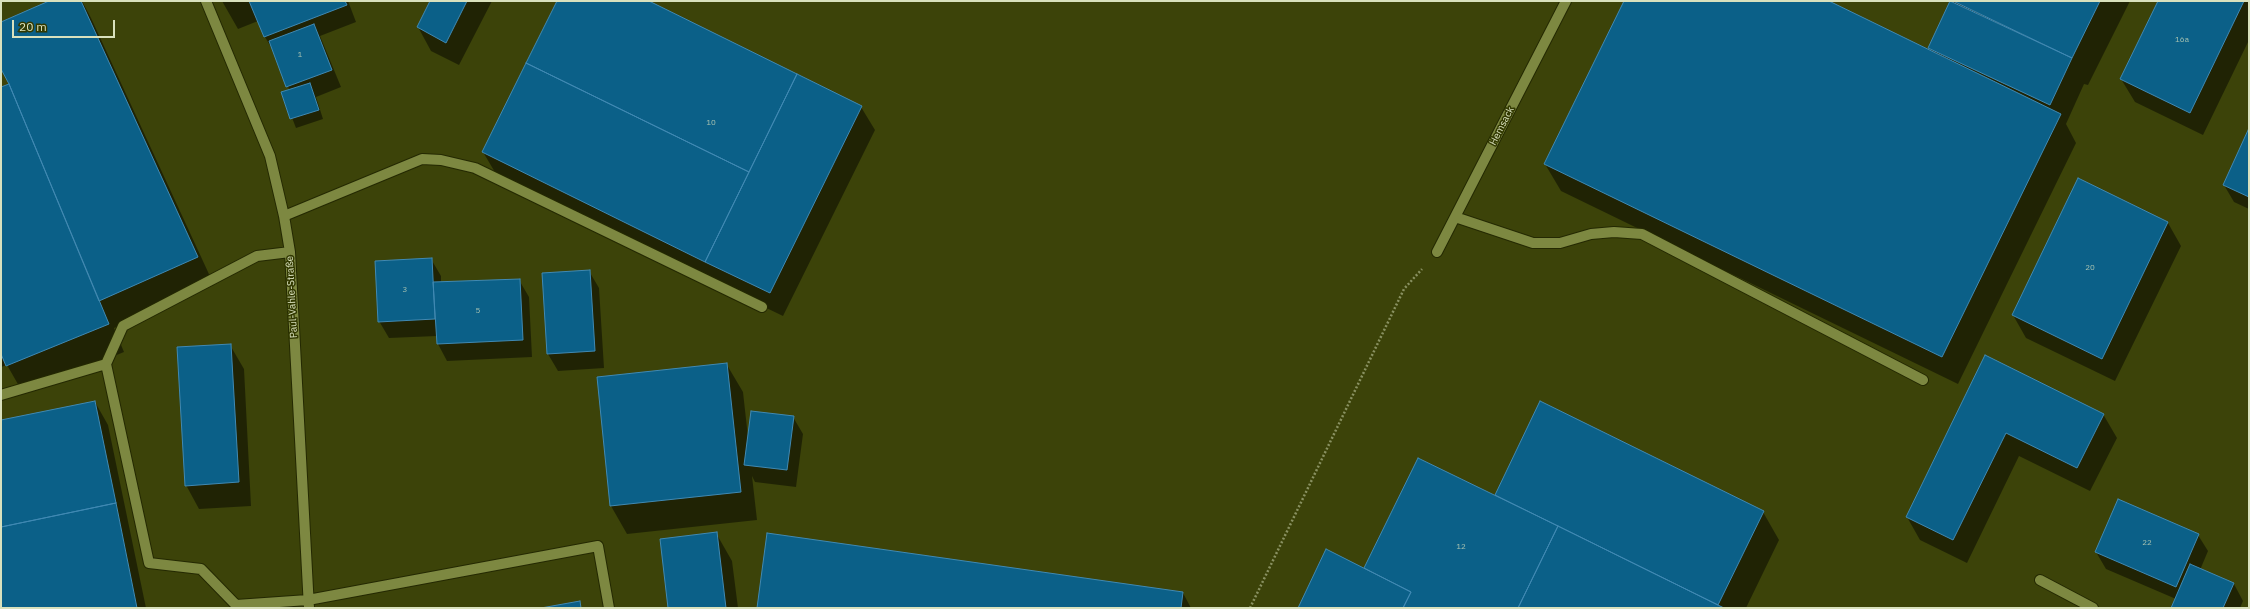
<!DOCTYPE html>
<meta charset="utf-8">
<style>
body{margin:0}
#map{position:relative;width:2250px;height:609px;overflow:hidden;background:#3c4309;font-family:"IBM Plex Sans",sans-serif}
canvas{display:block}
.frame{position:absolute;inset:0;border:2px solid #d9e1bd;pointer-events:none}
.scale{position:absolute;left:12px;top:20px;width:103px;height:18px;box-sizing:border-box;border:2px solid #d9e1bd;border-top:0;padding-left:5px;font-size:12px;line-height:14px;white-space:nowrap;color:#d9e1bd;-webkit-text-stroke:3px #323900;paint-order:stroke}
</style>
<div id="map">
<canvas width="2250" height="609"></canvas>
<div class="frame"></div>
<div class="scale">20 m</div>
</div>
<script>
const context = document.querySelector('canvas').getContext('2d');
context.lineJoin = 'round';
function fillPath(path, color) { context.fillStyle = color; context.fill(path, 'evenodd'); }
const toPath = rows => new Path2D(rows.map(r => 'M' + r).join(''));
function stroke(path, color, width, dash) { context.strokeStyle = color; context.lineWidth = width; context.lineCap = dash ? 'butt' : 'round'; context.setLineDash(dash || []); context.stroke(path); }
function drawText(font, color, halo, rows, align = 'center') {
  context.font = font + ' "IBM Plex Sans",sans-serif'; context.lineWidth = 3; context.setLineDash([]); context.textBaseline = 'middle'; context.strokeStyle = halo; context.fillStyle = color; for (const [text, x, y, turn = 0] of rows) {
    context.save(); context.translate(x, y); context.rotate((+turn || 0) * Math.PI / 180); context.textAlign = isNaN(turn) ? turn : align; if (halo) context.strokeText(text, 0, 0); context.fillText(text, 0, 0); context.restore();
  }
}
const shadow = toPath([
 [51,1,82,1,91,18,214,285,114,328,124,352,23,393,7,365,1,367,1,89,11,85,1,67,1,23],
 [222,1,348,1,356,22,320,36,341,87,316,97,323,119,296,128,282,92,289,89,275,54,265,37,258,21,238,29],
 [431,1,492,1,459,65,431,51,418,27],
 [558,1,646,1,861,107,875,130,783,316,499,179,483,152],
 [1625,1,1827,1,1932,52,1929,48,1950,5,1948,1,2130,1,2088,85,2084,84,2066,124,2076,143,1958,384,1561,191,1545,164],
 [2159,1,2249,1,2249,40,2203,135,2135,102,2121,79],
 [2249,129,2249,209,2234,202,2224,185],
 [2168,223,2181,246,2115,381,2026,338,2013,315],
 [431,259,441,276,441,283,519,280,529,297,532,357,447,361,438,344,437,336,389,338,379,321],
 [589,271,599,288,604,368,558,371,548,354,543,274],
 [230,345,244,369,251,506,199,509,186,485],
 [1986,357,2103,414,2117,438,2090,491,2019,456,1967,563,1920,540,1907,517],
 [727,365,743,392,748,437,793,417,803,434,796,487,755,482,752,476,757,520,627,534,611,506,598,378],
 [95,402,108,425,146,608,1,608,1,421],
 [1540,403,1763,512,1779,540,1746,608,1299,608,1364,569,1419,459,1495,497],
 [716,533,732,561,738,608,669,608],
 [2198,535,2208,551,2200,570,2234,584,2243,601,2240,608,2172,608,2176,599,2106,569,2096,552],
 [1183,593,1191,608,758,608]
]);
const building = toPath([
 [49,1,81,1,198,257,99,301,9,84,1,69,1,22,49,1],
 [249,1,345,1,347,5,264,37,249,1],
 [430,1,467,1,446,43,417,27,430,1],
 [557,1,649,1,797,74,749,172,526,63,557,1],
 [1624,1,1829,1,2061,114,1942,357,1544,164,1624,1],
 [1950,1,2072,58,2050,105,1928,48,1950,1],
 [1953,1,2100,1,2072,58,1953,1],
 [2158,1,2244,1,2190,113,2120,79,2158,1],
 [314,24,332,70,286,87,269,41,314,24],
 [526,63,749,172,705,262,482,152,526,63],
 [797,74,862,106,770,293,705,262,797,74],
 [310,83,319,110,290,119,281,92,310,83],
 [9,84,109,324,6,366,1,354,1,87,9,84],
 [2249,128,2249,197,2223,185,2249,128],
 [2078,178,2168,222,2102,359,2012,315,2078,178],
 [432,258,435,319,378,322,375,261,432,258],
 [590,270,595,351,547,354,542,273,590,270],
 [520,279,523,340,437,344,433,282,520,279],
 [231,344,239,482,185,486,177,347,231,344],
 [1985,355,2104,414,2077,468,2006,433,1953,540,1906,517,1985,355],
 [727,363,741,492,610,506,597,377,727,363],
 [95,401,116,503,1,527,1,420,95,401],
 [1540,401,1764,511,1718,605,1495,495,1540,401],
 [751,411,794,416,787,470,744,465,751,411],
 [1418,458,1558,526,1518,608,1403,608,1411,592,1364,568,1418,458],
 [2118,499,2199,534,2176,587,2095,552,2118,499],
 [116,503,137,608,1,608,1,527,116,503],
 [1558,526,1718,605,1724,608,1518,608,1558,526],
 [717,532,726,608,668,608,660,539,717,532],
 [767,533,1183,592,1181,608,757,608,767,533],
 [1326,549,1411,592,1403,608,1298,608,1326,549],
 [2190,564,2234,583,2223,608,2171,608,2190,564],
 [580,601,581,608,541,608,580,601]
]);
const path = toPath([
 [1250,608,1404,289,1422,269]
]);
const minor = toPath([
 [206,1,270,156,284,216,290,252,309,608],
 [284,216,422,159,441,160,475,168,762,307],
 [1455,217,1533,243,1560,243,1591,234,1614,232,1642,234,1923,380],
 [1437,252,1566,1],
 [106,364,149,563,201,569,236,605,308,600,598,546,609,608],
 [1,395,106,364,123,326,257,256,290,252],
 [2040,580,2093,608]
]);
const numberNames = [
 ["16a",2182,40],
 ["1",300,55],
 ["10",711,123],
 ["20",2090,268],
 ["3",405,290],
 ["5",478,311],
 ["22",2147,543],
 ["12",1461,547]
];
const streetNames = [
 ["Hemsack",1502,126,-63],
 ["Paul-Vahle-Straße",292,297,-93]
];
fillPath(shadow, '#0007');
fillPath(building, '#0b6088');
stroke(building, '#4089b3', 1);
stroke(minor, '#242902', 12);
stroke(path, '#899161', 2.5, [2, 2]);
stroke(minor, '#7d8841', 10);
drawText('8px', '#a6c1b0', null, numberNames);
drawText('10px', '#d9e1bd', '#323900', streetNames);
</script>
